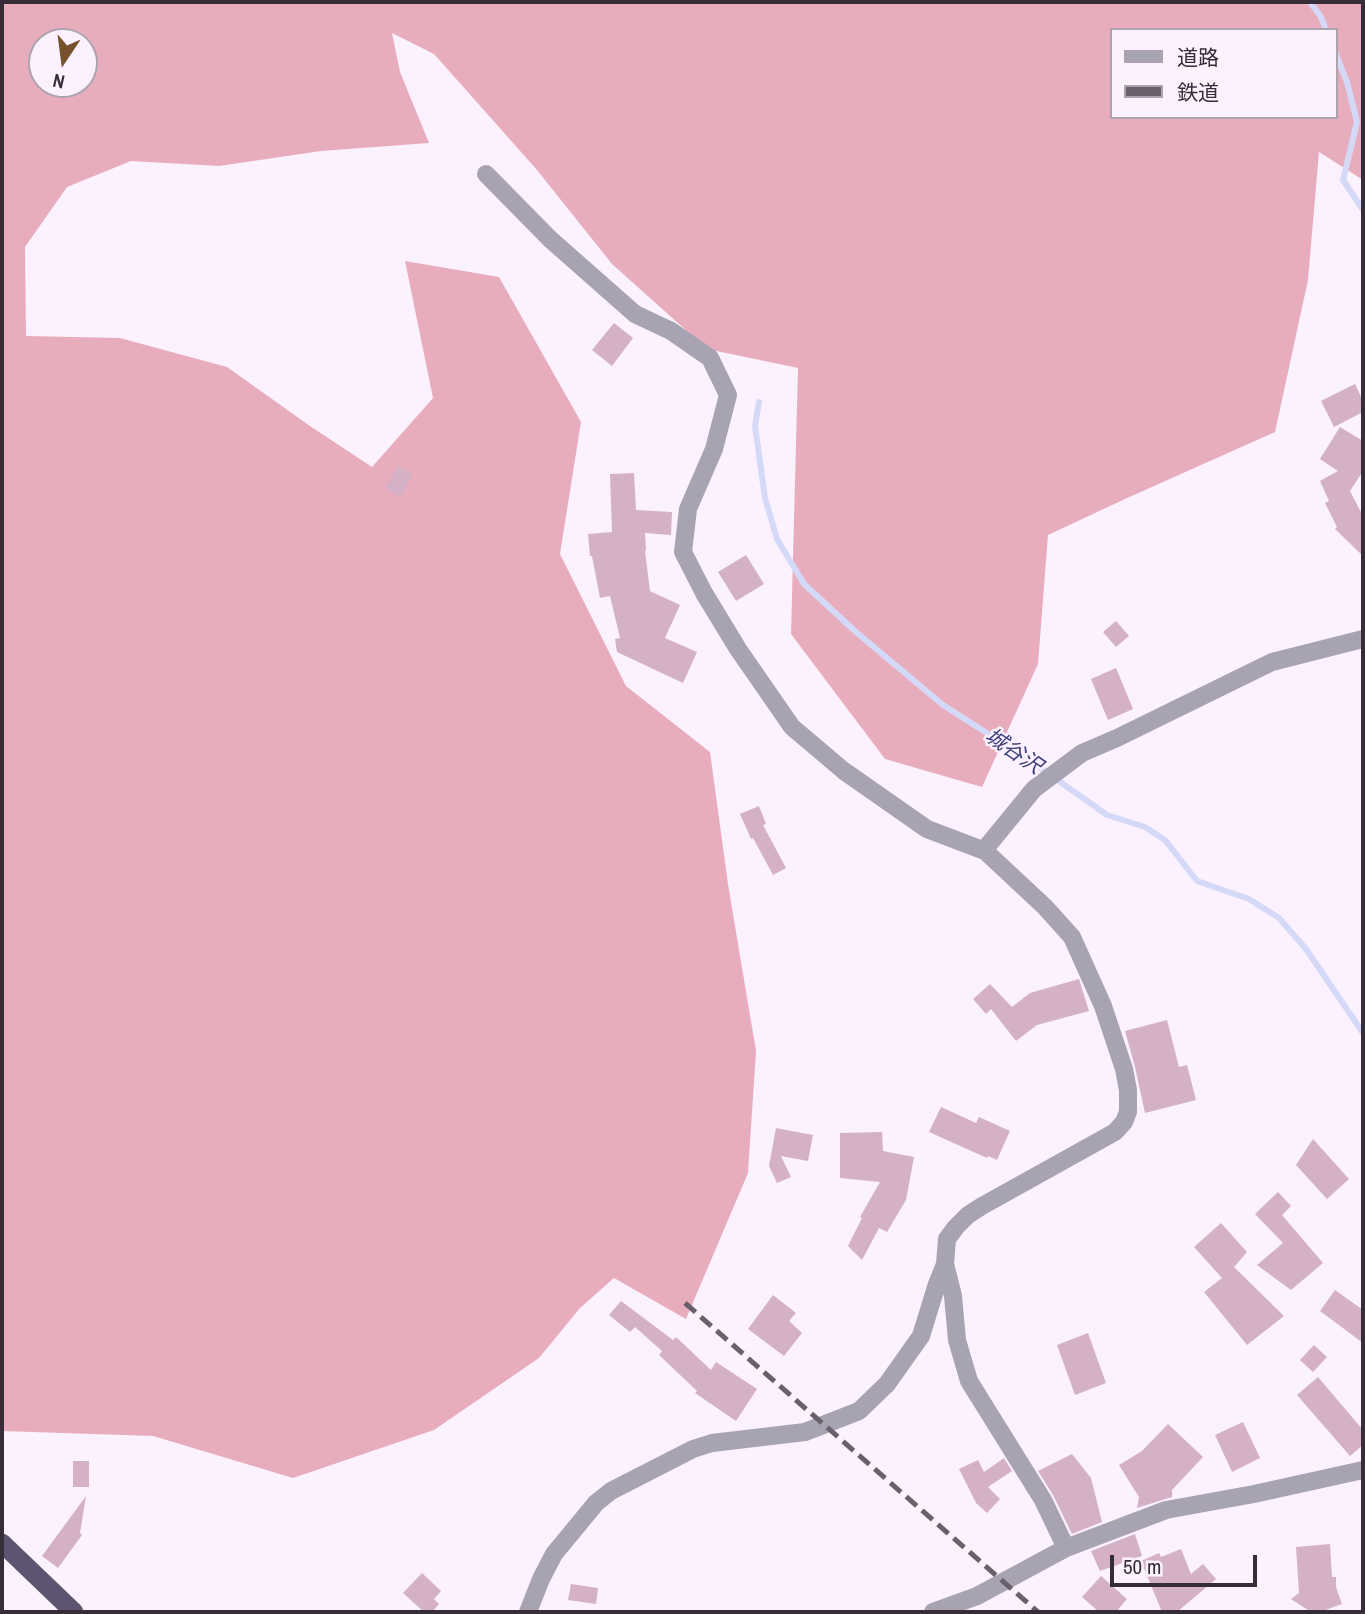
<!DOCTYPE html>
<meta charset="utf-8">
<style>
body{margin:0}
#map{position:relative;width:1365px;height:1614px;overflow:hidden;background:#fcf1fe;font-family:"Archivo Narrow","Noto Sans JP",sans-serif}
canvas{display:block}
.frame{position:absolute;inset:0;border:4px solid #372d39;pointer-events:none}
.legend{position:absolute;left:1110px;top:28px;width:228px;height:91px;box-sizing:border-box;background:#fcf1fe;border:2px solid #ada3af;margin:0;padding:9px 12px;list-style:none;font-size:21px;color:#372d39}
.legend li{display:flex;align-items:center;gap:14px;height:35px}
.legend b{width:35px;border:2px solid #ada3af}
.north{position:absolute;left:28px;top:28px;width:70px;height:70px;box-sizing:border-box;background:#fcf1fe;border:2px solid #ada3af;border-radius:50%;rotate:193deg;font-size:19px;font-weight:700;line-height:28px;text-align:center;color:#372d39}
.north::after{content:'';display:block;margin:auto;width:24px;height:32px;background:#76512c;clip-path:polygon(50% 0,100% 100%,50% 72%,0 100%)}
.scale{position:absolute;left:1110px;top:1555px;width:147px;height:32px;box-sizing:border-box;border:4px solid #372d39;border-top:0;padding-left:9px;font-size:21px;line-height:24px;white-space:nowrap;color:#372d39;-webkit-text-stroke:5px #fcf1fe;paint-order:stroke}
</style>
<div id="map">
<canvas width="1365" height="1614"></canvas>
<div class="frame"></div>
<ul class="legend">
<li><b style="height:9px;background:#a8a3b2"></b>道路</li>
<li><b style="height:9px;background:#6a606c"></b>鉄道</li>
</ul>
<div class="north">N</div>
<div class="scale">50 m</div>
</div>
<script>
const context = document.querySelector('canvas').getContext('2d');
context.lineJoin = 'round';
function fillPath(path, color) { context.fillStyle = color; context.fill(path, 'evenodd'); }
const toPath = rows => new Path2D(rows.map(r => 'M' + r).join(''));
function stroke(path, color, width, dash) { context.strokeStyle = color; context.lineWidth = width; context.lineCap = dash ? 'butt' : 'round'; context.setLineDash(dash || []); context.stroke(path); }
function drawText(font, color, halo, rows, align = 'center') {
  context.font = font + ' "Archivo Narrow","Noto Sans JP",sans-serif'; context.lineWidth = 5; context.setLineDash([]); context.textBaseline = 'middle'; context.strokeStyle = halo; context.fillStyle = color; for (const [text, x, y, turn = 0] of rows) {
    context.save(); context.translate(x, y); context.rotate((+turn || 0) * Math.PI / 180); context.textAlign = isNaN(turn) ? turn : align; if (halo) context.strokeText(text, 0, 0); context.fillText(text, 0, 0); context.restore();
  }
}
const forest = toPath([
 [2,2,1363,2,1363,180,1319,152,1308,280,1275,432,1125,499,1048,535,1038,664,982,787,885,759,791,634,798,368,707,349,612,264,537,170,434,54,392,33,400,72,429,143,321,151,219,166,131,161,67,187,25,247,26,336,120,338,227,367,310,426,372,467,433,398,405,261,499,277,581,422,560,554,626,686,710,752,728,884,756,1051,748,1173,686,1319,614,1278,580,1308,539,1358,434,1430,293,1478,153,1436,2,1431],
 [1111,30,1335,30,1335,117,1111,117],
 [42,42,84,42,84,84,42,84]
]);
const stream = toPath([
 [1310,2,1321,17,1326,30],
 [1335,52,1347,82,1357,122,1343,180,1363,210],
 [759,402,755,426,765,498,777,539,804,584,856,632,943,705,1032,762,1107,815,1145,827,1165,840,1197,881,1249,899,1279,918,1306,949,1363,1033]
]);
const building = toPath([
 [614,323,633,338,612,366,592,350],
 [1355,384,1363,401,1363,412,1334,427,1321,401],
 [1340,427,1363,441,1363,471,1350,491,1363,516,1363,556,1335,529,1337,527,1325,503,1329,501,1320,481,1338,471,1320,459],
 [398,466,413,474,400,497,385,488],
 [634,473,636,510,672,512,671,535,645,533,646,550,645,551,650,591,680,605,665,638,697,652,683,683,617,652,615,639,620,638,610,596,600,598,592,556,590,556,588,534,612,532,610,474],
 [746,555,764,584,736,601,718,572],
 [1116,621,1129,636,1116,647,1103,632],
 [1116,668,1133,709,1108,720,1091,679],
 [759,806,766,824,763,825,786,868,773,875,753,838,751,839,740,814],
 [1079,979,1089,1011,1037,1025,1016,1041,991,1009,986,1014,973,999,990,984,1012,1007,1030,993],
 [1167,1020,1179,1067,1187,1065,1196,1100,1145,1113,1135,1067,1125,1031],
 [941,1107,976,1123,979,1117,1010,1131,997,1160,988,1156,987,1158,929,1132],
 [776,1128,813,1135,808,1161,781,1156,791,1177,777,1183,769,1166],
 [882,1132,883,1151,914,1157,906,1200,887,1232,879,1228,862,1260,848,1246,862,1218,860,1217,880,1182,840,1178,840,1133],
 [1313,1139,1349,1179,1327,1199,1296,1165],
 [1278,1192,1291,1206,1282,1215,1323,1263,1291,1290,1257,1265,1283,1243,1255,1214],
 [1221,1223,1247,1252,1234,1267,1284,1316,1247,1345,1204,1292,1222,1278,1194,1247],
 [1335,1290,1363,1310,1363,1343,1320,1311],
 [773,1295,796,1313,789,1321,802,1333,784,1356,748,1329],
 [621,1301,673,1340,676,1337,711,1370,716,1362,757,1389,736,1421,695,1393,697,1391,659,1355,662,1351,635,1327,630,1332,609,1315],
 [1088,1333,1106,1383,1075,1395,1057,1345],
 [1314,1345,1327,1357,1313,1372,1300,1360],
 [1318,1377,1363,1430,1363,1445,1350,1456,1297,1395],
 [1243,1422,1260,1458,1232,1472,1215,1435],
 [1168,1424,1203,1457,1172,1490,1172,1497,1137,1508,1139,1497,1119,1465,1142,1451],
 [1072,1454,1091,1478,1102,1522,1072,1534,1053,1495,1038,1471],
 [1004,1458,1012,1471,988,1487,1000,1499,987,1513,976,1503,959,1469,978,1460,984,1472],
 [73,1461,89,1461,89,1487,73,1487],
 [86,1496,80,1533,82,1535,58,1568,42,1556],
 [1135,1534,1142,1556,1100,1571,1091,1551],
 [1330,1544,1332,1577,1336,1577,1336,1587,1342,1604,1320,1612,1311,1612,1291,1599,1299,1593,1296,1547],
 [1181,1549,1191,1574,1203,1564,1216,1579,1177,1612,1162,1612,1141,1561,1159,1553,1161,1557],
 [422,1573,441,1591,434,1599,439,1604,432,1612,424,1612,403,1593],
 [1101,1576,1127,1599,1116,1612,1099,1612,1082,1597],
 [571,1584,598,1588,596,1604,568,1600]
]);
const minor = toPath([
 [486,174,550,239,635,314,671,331,710,358,728,395,714,449,688,509,683,552,704,593,738,649,792,727,844,771,927,829,985,851,1045,907,1072,937,1103,1006,1124,1069,1128,1090,1128,1112,1124,1122,1115,1132,982,1206,968,1215,956,1227,947,1239,945,1264,937,1284,921,1336,887,1384,859,1411,805,1432,712,1443,693,1449,611,1491,596,1503,554,1554,541,1579,528,1612],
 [985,851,989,844,1034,789,1082,753,1117,738,1272,662,1363,639],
 [945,1264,953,1296,957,1340,969,1381,1043,1500,1066,1548],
 [933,1612,977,1596,1066,1548,1166,1510,1254,1494,1363,1470]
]);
const trunk = toPath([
 [2,1543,74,1612]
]);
const rail = toPath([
 [685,1303,1038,1612]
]);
const waterNames = [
 ["城谷沢",1013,752,34]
];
fillPath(forest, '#e8adbc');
stroke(stream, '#d4d9f8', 6);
fillPath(building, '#d4b1c6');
stroke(minor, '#a8a3b2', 18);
stroke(trunk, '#5d546f', 19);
stroke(rail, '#6a606c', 5, [14, 7]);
drawText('italic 21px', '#3c3f7c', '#fcf1fe', waterNames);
</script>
